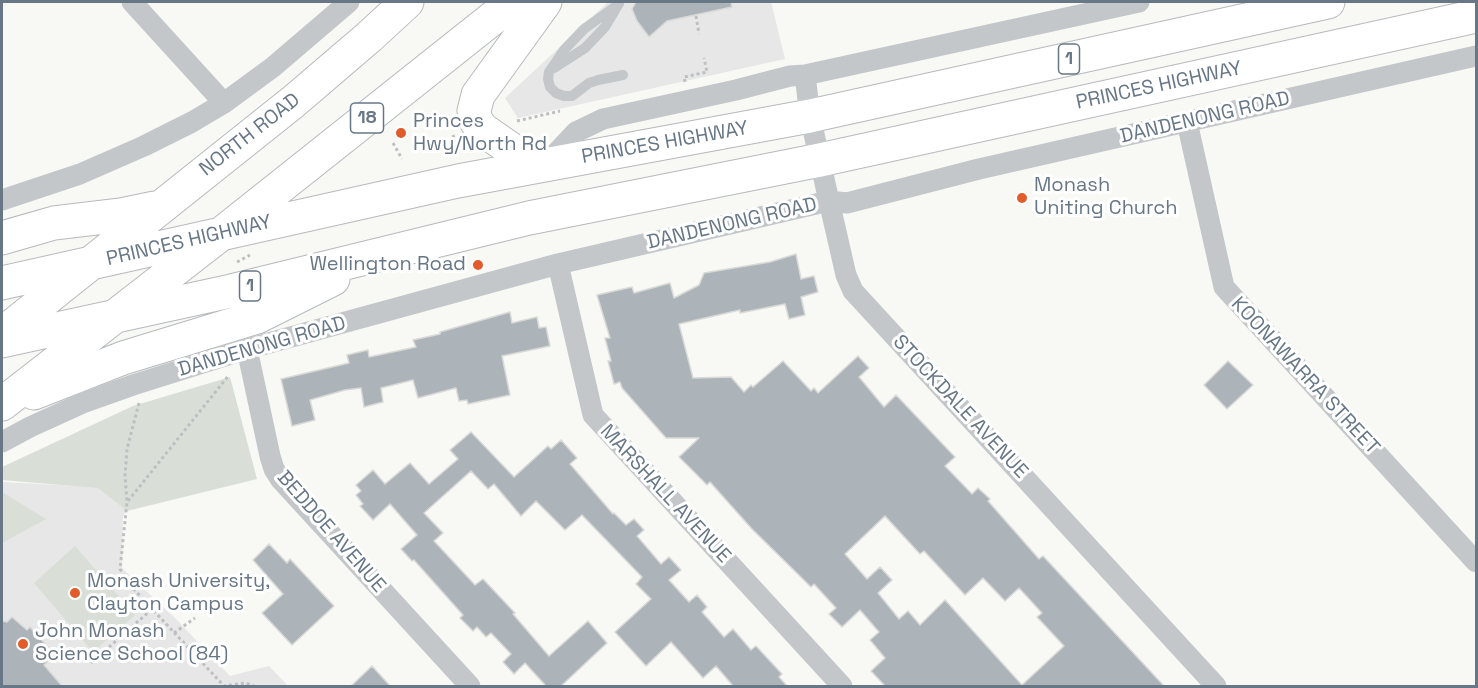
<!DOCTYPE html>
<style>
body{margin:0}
#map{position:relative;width:1478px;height:688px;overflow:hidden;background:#f8f8f5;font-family:"Space Grotesk",sans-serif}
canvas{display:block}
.frame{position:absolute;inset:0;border:3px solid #677786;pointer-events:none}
</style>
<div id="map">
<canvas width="1478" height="688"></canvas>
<div class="frame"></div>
</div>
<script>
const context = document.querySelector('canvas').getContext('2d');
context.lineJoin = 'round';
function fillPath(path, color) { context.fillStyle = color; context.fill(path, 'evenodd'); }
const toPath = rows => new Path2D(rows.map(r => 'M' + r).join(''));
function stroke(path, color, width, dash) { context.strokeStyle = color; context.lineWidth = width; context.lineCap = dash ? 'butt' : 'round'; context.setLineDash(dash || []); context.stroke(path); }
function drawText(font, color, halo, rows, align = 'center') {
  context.font = font + ' "Space Grotesk",sans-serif'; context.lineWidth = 6; context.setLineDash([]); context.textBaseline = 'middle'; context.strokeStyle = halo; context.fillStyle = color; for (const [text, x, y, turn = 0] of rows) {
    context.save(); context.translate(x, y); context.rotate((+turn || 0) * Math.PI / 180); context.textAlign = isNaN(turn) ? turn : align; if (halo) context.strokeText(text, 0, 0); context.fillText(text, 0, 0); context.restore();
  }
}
const built = toPath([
 [608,2,771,2,785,59,518,118,505,98],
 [2,482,98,487,127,511,123,516,122,568,175,618,230,676,269,666,288,686,2,686]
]);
const green = toPath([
 [230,377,257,479,127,511,98,488,2,480,2,467,133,406],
 [2,492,46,519,2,543],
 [75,546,135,615,93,652,34,583]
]);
const building = toPath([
 [636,2,731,2,732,7,667,21,649,37,637,21,632,9,636,2],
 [796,254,801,279,814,276,818,292,801,297,805,315,789,319,785,304,740,313,740,310,679,324,693,378,731,377,744,392,751,385,753,387,783,361,811,391,814,388,818,393,858,356,869,368,859,377,884,407,896,395,955,457,945,466,972,494,978,488,990,499,988,501,1039,559,1043,556,1165,687,886,687,871,671,885,658,870,640,879,632,860,610,842,627,829,614,836,608,814,584,811,587,752,529,710,482,707,485,679,457,699,438,666,438,622,388,620,382,614,384,608,361,611,361,605,338,610,338,597,295,632,287,634,293,670,283,674,298,699,285,704,273,770,262,796,254],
 [885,516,920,554,924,551,965,595,983,578,1005,601,1019,588,1042,613,1037,617,1064,646,1022,685,945,600,920,625,908,611,899,619,878,593,892,580,880,567,867,579,845,554,885,516],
 [510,312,512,323,537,317,539,328,546,327,550,346,502,356,510,395,468,404,467,400,459,401,456,388,418,398,413,380,381,388,383,402,364,407,361,388,345,390,310,400,315,420,292,426,281,379,349,363,347,355,368,350,369,357,416,347,413,340,440,334,440,332,510,312],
 [1228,361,1253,385,1227,409,1204,385,1228,361],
 [471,432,514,477,548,446,551,449,561,440,577,458,570,464,613,514,614,513,626,525,634,519,644,530,637,536,661,564,669,557,681,570,669,580,689,602,697,595,707,607,702,612,724,637,733,629,751,650,756,646,782,674,779,677,788,687,734,687,716,666,703,678,671,642,646,666,615,632,651,599,636,584,642,577,582,515,565,530,536,501,521,516,494,484,488,489,471,471,424,513,443,533,434,541,475,585,483,579,515,613,513,614,549,656,588,621,607,643,560,687,547,687,525,663,514,674,503,662,511,654,491,633,486,637,477,627,473,631,460,618,463,615,414,560,412,561,401,549,417,535,390,504,373,520,360,506,363,504,356,495,361,491,356,485,373,470,385,484,410,463,429,484,458,459,450,450,471,432],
 [269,544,287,563,290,559,334,606,292,645,262,613,283,594,253,560,269,544],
 [12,617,27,630,30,627,55,655,44,665,63,687,2,687,2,621,7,622,12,617],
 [372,666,391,687,350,687,372,666]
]);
const path = toPath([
 [696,16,699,34],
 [685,82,684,77,707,72,704,58],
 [517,121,560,111],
 [453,135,458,152],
 [393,143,402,159],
 [237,262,250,255],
 [139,403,127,449,125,476,127,502,120,569,128,583,224,686,246,683,254,686],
 [128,501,229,375],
 [174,633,195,618],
 [91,663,152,609]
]);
const service = toPath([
 [619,4,584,29,564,50,549,72,548,79,550,87,556,93,564,96,572,96,589,83,598,80,623,75],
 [554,68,585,48,605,27,617,7]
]);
const minor = toPath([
 [132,2,224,103],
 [805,75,810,116,829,201,846,275,853,291,1216,686],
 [1187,122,1224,287,1476,562],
 [546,164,576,132,603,119,736,90,790,76,805,75,1139,2],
 [2,200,80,174,144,146,192,122,224,103,273,67,349,2],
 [558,264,593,415,842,686],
 [247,349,270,456,274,469,281,480,470,686],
 [2,442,30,427,85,402,133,385,247,349,558,264,829,201,847,203,979,169,1476,56]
]);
const trunk = toPath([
 [539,166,515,152,482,129,476,121,474,111,478,95,545,2],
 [2,238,54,223,121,215,155,208],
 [2,283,458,181,810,116,1328,2],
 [2,334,293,102,369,37,407,2],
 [2,341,231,291,529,218,820,160,1476,16],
 [34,393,123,358,257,317,333,279],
 [2,404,221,234,513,2]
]);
const markers = [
 [401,133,6,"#e25b2b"],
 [1022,198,6,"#e25b2b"],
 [478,265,6,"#e25b2b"],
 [75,593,6,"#e25b2b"],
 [23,644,6,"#e25b2b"]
];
const shields = [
 [1069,59,21],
 [367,118,33],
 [250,286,21]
];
const shieldNames = [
 ["1",1069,59],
 ["18",367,118],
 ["1",250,286]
];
const streetNames = [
 ["PRINCES HIGHWAY",1159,86,-12],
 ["DANDENONG ROAD",1205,118,-13],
 ["NORTH ROAD",250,135,-38],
 ["PRINCES HIGHWAY",665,143,-10],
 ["DANDENONG ROAD",732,224,-13],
 ["PRINCES HIGHWAY",189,241,-13],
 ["DANDENONG ROAD",262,347,-16],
 ["KOONAWARRA STREET",1305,376,47],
 ["STOCKDALE AVENUE",960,407,47],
 ["MARSHALL AVENUE",665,494,47],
 ["BEDDOE AVENUE",331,532,49]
];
const poiNames = [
 ["Princes",413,122],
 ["Hwy/North Rd",413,145],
 ["Monash",1034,186],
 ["Uniting Church",1034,209],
 ["Wellington Road",466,265,"right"],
 ["Monash University,",87,582],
 ["Clayton Campus",87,605],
 ["John Monash",35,632],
 ["Science School (84)",35,655]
];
fillPath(built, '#e6e7e6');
fillPath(green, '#d9dfd6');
fillPath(building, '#acb4ba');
stroke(building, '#d9dad7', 1.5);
stroke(trunk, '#b6b9bd', 35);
stroke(path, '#bdbfc2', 3, [3, 3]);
stroke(service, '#c3c7ca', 10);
stroke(minor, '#c3c7ca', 21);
stroke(trunk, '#fff', 33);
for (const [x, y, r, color] of markers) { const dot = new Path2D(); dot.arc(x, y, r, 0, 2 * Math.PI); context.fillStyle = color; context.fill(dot); stroke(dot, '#fff', 2); }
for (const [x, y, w] of shields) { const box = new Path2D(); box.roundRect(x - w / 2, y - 15, w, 30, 4.5); context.fillStyle = '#fff'; context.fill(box); stroke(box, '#677786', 1.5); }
drawText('bold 18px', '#677786', null, shieldNames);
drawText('20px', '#677786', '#fff', streetNames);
drawText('20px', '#677786', '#fff', poiNames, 'left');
</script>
